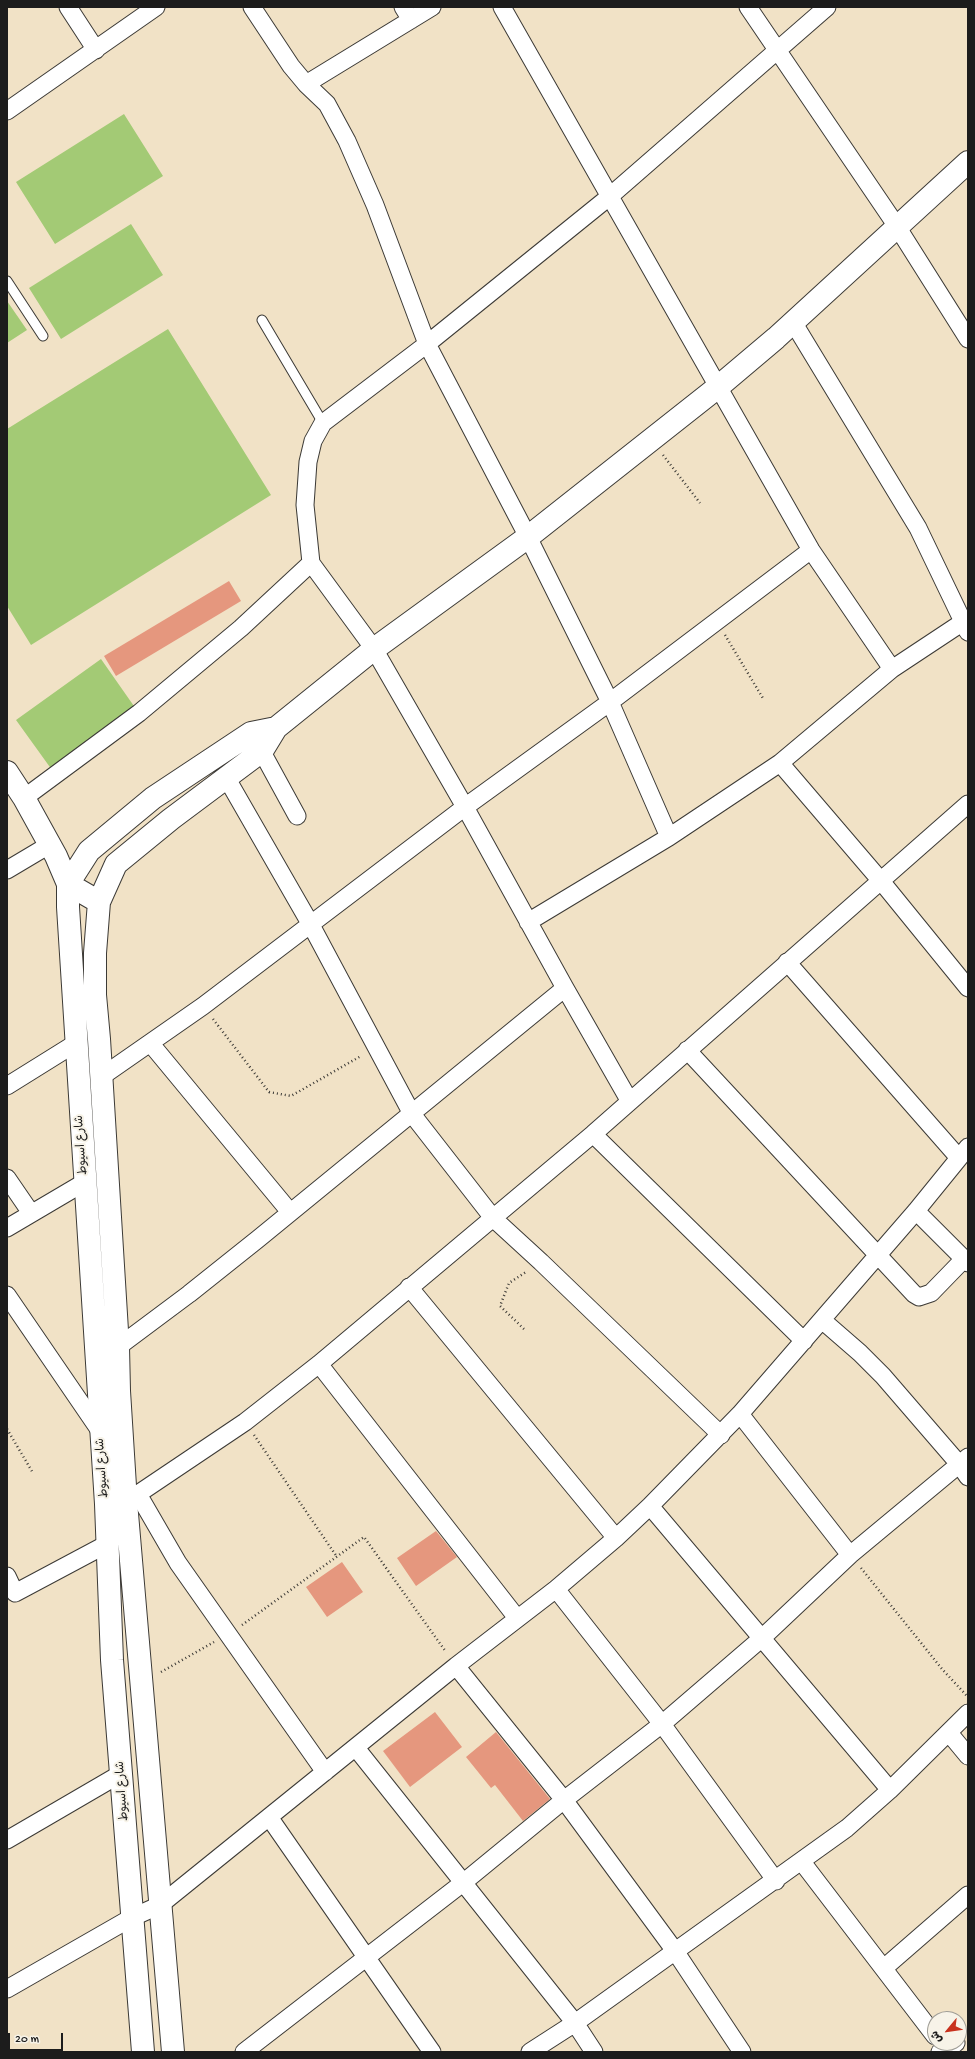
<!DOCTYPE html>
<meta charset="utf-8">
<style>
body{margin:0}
#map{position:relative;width:975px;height:2059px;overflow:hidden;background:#f1e2c6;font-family:"Gochi Hand","Playpen Sans Arabic",sans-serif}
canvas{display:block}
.frame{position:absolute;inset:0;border:8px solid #1c1c1c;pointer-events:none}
.north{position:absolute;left:927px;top:2011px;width:40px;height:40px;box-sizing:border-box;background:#f7f3e8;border:1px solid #9f9d96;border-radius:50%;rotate:241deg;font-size:11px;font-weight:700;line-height:16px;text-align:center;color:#1c1c1c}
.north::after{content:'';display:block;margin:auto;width:14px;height:18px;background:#c8321e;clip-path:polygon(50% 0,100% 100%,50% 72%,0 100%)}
.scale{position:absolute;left:8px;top:2033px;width:55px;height:18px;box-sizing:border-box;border:2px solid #1c1c1c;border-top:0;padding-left:5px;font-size:12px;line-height:14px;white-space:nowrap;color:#1c1c1c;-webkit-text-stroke:3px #f7f3e8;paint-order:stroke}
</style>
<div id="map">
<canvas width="975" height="2059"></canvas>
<div class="frame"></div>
<div class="north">ش</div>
<div class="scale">20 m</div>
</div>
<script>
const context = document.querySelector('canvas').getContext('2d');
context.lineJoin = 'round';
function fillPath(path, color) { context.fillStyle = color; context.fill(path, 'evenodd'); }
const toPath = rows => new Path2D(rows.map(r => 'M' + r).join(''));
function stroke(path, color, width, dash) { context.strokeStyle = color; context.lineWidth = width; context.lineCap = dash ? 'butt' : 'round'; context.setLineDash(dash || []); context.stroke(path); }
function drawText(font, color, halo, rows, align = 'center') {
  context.font = font + ' "Gochi Hand","Playpen Sans Arabic",sans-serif'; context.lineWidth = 4; context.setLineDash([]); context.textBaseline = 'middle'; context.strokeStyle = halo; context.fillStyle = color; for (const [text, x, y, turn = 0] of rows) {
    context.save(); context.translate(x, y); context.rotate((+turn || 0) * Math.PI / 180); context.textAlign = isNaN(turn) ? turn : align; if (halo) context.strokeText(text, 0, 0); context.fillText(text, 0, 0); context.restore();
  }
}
const green = toPath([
 [124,114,163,176,55,244,16,182],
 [131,224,163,275,61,339,29,288],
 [7,301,27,330,7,343],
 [168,329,271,495,31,645,7,606,7,429],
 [101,659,136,709,52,770,16,720]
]);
const building = toPath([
 [229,581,241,601,116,676,104,656],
 [436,1531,457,1557,416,1586,397,1558],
 [342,1562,363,1592,327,1617,306,1587],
 [435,1712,462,1747,410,1787,383,1751],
 [496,1732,550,1799,523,1821,495,1785,491,1788,466,1757]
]);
const path = toPath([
 [663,455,700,503],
 [725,635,764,700],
 [213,1019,269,1092,291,1096,361,1056],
 [524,1329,500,1306,509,1283,526,1272],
 [7,1429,33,1473],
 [254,1435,337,1557],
 [861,1568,942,1669,967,1696],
 [242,1625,364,1537,446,1652],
 [161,1672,214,1642]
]);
const lane = toPath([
 [7,281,43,336],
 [262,320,323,423]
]);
const street = toPath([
 [68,7,96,50],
 [252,7,291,66,306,84,432,7],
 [403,7,411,20],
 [502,7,811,550,892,669],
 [748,7,898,228,968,339],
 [306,84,327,104,347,141,375,205,427,344,528,537,610,702,669,837],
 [7,111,156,7],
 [793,322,918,528,968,632],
 [256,741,297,816],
 [780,763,881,881,968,988],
 [226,777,311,925,412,1114,493,1218,541,1262,721,1435],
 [24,798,139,713,241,628,311,563],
 [7,870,49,845],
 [528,922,669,837,780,763,892,669,963,622],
 [787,962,959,1158],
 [151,1044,290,1212],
 [687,1050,914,1294,919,1297,931,1293,964,1259],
 [101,1077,203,1006,465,807,610,702,811,550],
 [7,1086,76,1043],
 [629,1100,565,988,465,807,374,649,311,563,305,505,308,462,313,441,323,423,427,344,609,197,827,7],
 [593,1134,804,1341],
 [7,1178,31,1213],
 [916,1211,968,1263],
 [7,1228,85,1182],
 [409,1287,616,1538],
 [7,1295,100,1431],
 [822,1320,860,1353,883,1376,959,1464,968,1477],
 [118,1347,189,1294,258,1239,565,988],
 [319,1364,517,1618],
 [740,1414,850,1555],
 [138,1494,178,1563,325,1772],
 [126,1502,245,1422,319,1364,593,1134,968,804],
 [650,1506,890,1790],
 [7,1576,15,1593,107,1544],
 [556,1589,662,1724,776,1881],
 [456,1666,564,1800,675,1951,742,2052],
 [949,1733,968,1756],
 [356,1748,575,2023,594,2052],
 [269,1817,432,2052],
 [7,1840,122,1773],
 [802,1862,935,2036],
 [884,1968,968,1895],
 [7,1989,131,1918,160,1905,456,1666,556,1589,616,1538,650,1506,740,1414,916,1211,968,1147],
 [244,2052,464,1882,564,1800,662,1724,762,1638,850,1555,968,1457],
 [530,2052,575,2023,847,1828,890,1790,968,1713],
 [940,2052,956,2043]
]);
const secondary = toPath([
 [7,772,24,798,56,856,68,884,99,902],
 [143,2052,112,1660,106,1504,68,907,68,884,89,851,153,798,251,733,276,728],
 [173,2052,126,1502,119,1391,118,1347,99,1039,95,995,95,953,99,902,116,864,171,819,262,751,276,728,374,649,528,537,718,387,776,338,968,162]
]);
const streetNames = [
 ["شارع اسيوط",82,1145,-94],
 ["شارع اسيوط",103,1468,-94],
 ["شارع اسيوط",123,1791,-94]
];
fillPath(green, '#a3ca75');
fillPath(building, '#e5977e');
stroke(lane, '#3c3a36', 11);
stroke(street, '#3c3a36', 19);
stroke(secondary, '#3c3a36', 24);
stroke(path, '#3c3a36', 2.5, [1, 3]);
stroke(lane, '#fff', 9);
stroke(street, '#fff', 17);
stroke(secondary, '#fff', 22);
drawText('12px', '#1c1c1c', '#f7f3e8', streetNames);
</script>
